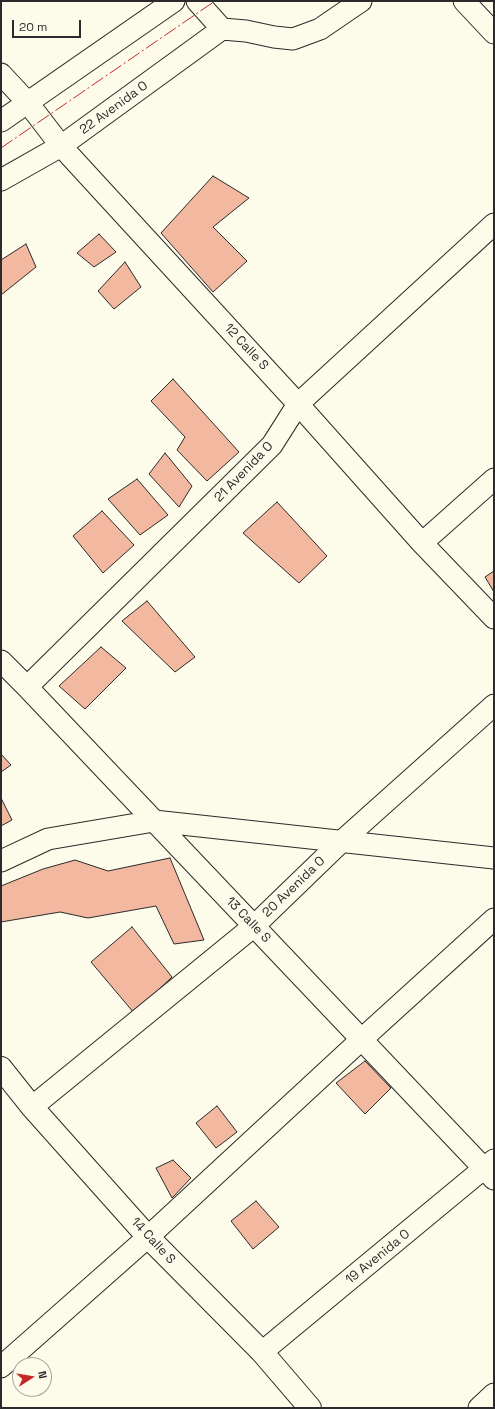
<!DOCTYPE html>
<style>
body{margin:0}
#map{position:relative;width:495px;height:1409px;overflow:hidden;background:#fdfbea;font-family:"Space Grotesk",sans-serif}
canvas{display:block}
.frame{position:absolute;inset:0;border:2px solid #2b2b2b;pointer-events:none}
.north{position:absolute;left:12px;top:1357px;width:40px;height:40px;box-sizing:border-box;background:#fdfbea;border:1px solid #a9a89e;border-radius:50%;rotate:78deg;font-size:11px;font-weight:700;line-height:16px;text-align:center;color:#2b2b2b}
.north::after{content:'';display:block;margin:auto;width:14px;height:18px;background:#c62828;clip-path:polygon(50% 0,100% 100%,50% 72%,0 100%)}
.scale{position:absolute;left:12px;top:20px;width:69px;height:18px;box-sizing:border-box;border:2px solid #2b2b2b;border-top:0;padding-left:5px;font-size:12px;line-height:14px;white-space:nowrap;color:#2b2b2b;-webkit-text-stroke:3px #fdfbea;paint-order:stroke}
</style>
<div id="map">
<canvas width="495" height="1409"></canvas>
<div class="frame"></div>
<div class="north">N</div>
<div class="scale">20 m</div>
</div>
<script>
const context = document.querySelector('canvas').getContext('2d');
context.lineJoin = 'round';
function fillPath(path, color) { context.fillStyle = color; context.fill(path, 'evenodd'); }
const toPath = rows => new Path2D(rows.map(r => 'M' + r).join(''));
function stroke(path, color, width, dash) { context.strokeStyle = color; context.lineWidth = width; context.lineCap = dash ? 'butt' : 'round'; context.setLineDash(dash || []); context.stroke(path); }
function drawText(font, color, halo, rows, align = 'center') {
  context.font = font + ' "Space Grotesk",sans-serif'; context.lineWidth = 3; context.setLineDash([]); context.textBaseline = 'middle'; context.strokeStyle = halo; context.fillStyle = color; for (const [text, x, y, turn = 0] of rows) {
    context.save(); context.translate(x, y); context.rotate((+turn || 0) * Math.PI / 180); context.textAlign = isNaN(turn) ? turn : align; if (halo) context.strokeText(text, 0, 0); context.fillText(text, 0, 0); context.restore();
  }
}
const building = toPath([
 [213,176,249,198,213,227,247,261,213,292,161,233,213,176],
 [99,234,116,252,94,267,77,253,99,234],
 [26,244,36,267,1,295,1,260,26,244],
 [125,262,141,287,114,309,98,291,125,262],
 [173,379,239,452,207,481,177,450,185,437,151,401,173,379],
 [165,453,192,486,179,507,149,474,165,453],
 [137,479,168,515,140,535,108,499,137,479],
 [277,502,327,556,299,583,243,533,277,502],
 [102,511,134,545,103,573,73,536,102,511],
 [494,571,494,592,485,577,494,571],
 [147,601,195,657,175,672,122,621,147,601],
 [101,647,126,668,85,709,59,686,101,647],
 [1,754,11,765,1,772,1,754],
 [1,798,12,820,1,826,1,798],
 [170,858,204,940,174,944,156,906,88,918,60,912,1,922,1,886,43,869,75,860,108,871,170,858],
 [132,927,172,977,134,1013,91,962,132,927],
 [365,1061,391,1088,365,1114,336,1083,365,1061],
 [217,1106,237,1132,216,1148,196,1123,217,1106],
 [173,1160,191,1178,172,1198,156,1168,173,1160],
 [256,1201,279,1227,253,1249,231,1221,256,1201]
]);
const street = toPath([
 [197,1,222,29,246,31,274,37,293,39,320,29,361,1],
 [464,1,494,33],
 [1,74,28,103,61,146,298,404,422,543,494,618],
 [1,121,174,1],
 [1,180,61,146,222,29],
 [422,543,494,479],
 [1,661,27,687,494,1179],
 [27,687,272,445,298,404,494,224],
 [1,861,48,839,154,821,494,858],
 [32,1107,254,926,342,841,494,705],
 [262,1352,494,1160],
 [1,1367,148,1237,362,1039,494,919],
 [479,1408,494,1394]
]);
const secondary = toPath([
 [1,1068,32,1107,148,1237,262,1352,310,1408]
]);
const power = toPath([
 [1,148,215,1]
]);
const streetNames = [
 ["22 Avenida O",114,108,-36],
 ["12 Calle S",246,347,47],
 ["21 Avenida O",244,472,-46],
 ["20 Avenida O",294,887,-44],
 ["13 Calle S",248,920,46],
 ["14 Calle S",153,1241,47],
 ["19 Avenida O",378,1257,-39]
];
fillPath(building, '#f2b8a0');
stroke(building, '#2b2b2b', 1);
stroke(street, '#2b2b2b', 23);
stroke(secondary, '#2b2b2b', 24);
stroke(street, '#fdfbea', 21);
stroke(secondary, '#fdfbea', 22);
stroke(power, '#c62828', 1, [14, 3, 2, 3]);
drawText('13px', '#2b2b2b', '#fdfbea', streetNames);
</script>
